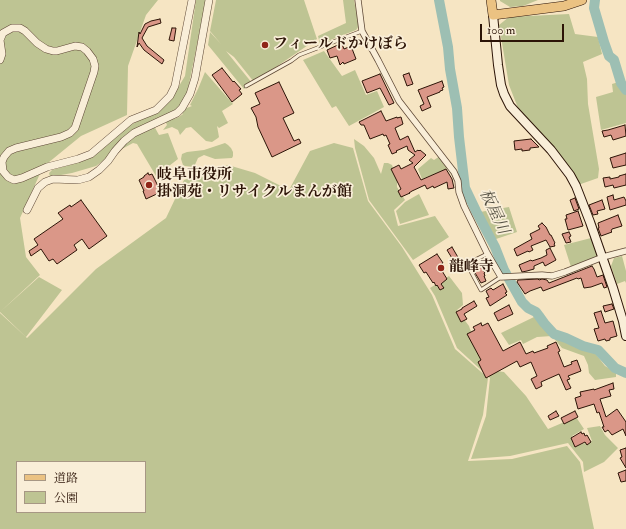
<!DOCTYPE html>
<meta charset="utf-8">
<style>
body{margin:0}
#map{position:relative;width:626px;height:529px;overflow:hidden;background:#f6e5c3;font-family:"IM FELL Double Pica","Noto Serif JP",serif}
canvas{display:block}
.legend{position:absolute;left:16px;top:461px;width:130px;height:52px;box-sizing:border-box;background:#f9eed8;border:1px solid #a79784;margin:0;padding:5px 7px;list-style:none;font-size:12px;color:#2c1407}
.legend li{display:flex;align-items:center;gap:8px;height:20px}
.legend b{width:20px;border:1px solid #a79784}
.scale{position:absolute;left:480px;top:24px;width:84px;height:18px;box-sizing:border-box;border:2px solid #2c1407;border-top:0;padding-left:5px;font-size:12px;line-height:14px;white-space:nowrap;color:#2c1407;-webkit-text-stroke:3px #f9eed8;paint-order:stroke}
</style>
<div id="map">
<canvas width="626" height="529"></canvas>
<ul class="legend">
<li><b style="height:5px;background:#ebc282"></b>道路</li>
<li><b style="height:11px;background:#bec493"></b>公園</li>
</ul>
<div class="scale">100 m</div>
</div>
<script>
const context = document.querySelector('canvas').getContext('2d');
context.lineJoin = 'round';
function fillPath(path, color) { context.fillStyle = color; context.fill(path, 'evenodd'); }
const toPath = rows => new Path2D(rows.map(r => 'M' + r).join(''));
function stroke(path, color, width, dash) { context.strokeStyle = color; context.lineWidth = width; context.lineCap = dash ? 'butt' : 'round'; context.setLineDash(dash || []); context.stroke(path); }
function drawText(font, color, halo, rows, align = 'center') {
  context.font = font + ' "IM FELL Double Pica","Noto Serif JP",serif'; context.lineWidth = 3.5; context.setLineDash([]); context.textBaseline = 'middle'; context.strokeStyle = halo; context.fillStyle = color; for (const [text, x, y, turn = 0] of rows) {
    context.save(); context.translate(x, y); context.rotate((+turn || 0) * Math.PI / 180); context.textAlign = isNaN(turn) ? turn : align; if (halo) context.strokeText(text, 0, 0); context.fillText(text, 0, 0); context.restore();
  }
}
const green = toPath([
 [0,0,158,0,146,15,128,66,127,115,81,136,43,167,20,218,26,257,40,275,0,312],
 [196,0,206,0,186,99,171,117,174,119,179,117,183,114,182,113,184,109,192,106,190,105,198,89,205,72,233,104,222,111,228,123,219,128,217,126,219,137,218,138,212,142,206,141,191,127,186,128,180,135,178,130,172,127,163,130,167,125,165,120,154,126,159,135,168,133,178,159,156,176,137,144,133,143,111,155,96,166,72,173,50,177,49,173,52,170,73,164,127,127,159,110,176,91,185,76],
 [216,0,304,0,317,39,254,82,234,57,226,51,252,83,244,89,208,45,210,32,221,44,210,31],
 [343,0,354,0,359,26,356,30,320,44,318,36,346,23],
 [500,0,538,0,523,6,510,7,500,1],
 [569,14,575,34,598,37,602,54,583,62,587,79,588,104,599,169,598,178,578,185,543,137,518,108,509,85,499,25,509,17],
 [324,51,342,76,355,70,366,95,377,91,384,107,349,126,336,106,332,108,303,60],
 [622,81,626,89,626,123,601,130,596,97,613,92,612,84],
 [354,139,364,146,374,158,381,174,384,163,388,163,392,165,397,180,397,187,405,200,394,210,398,226,435,216,449,237,413,260,369,200,355,148],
 [225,143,228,145,231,148,233,152,233,156,232,158,215,159,204,155,198,158,194,167,185,166,183,165,181,159,182,154,187,152,204,150],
 [334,143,353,148,368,201,402,247,432,295,455,349,488,378,483,415,468,461,512,459,567,446,580,462,594,529,0,529,0,313,27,338,96,269,166,218,184,180,228,165,255,173,289,190,310,151],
 [17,462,145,462,145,512,17,512],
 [440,156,449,168,422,179,418,169,431,158,434,160],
 [419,194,429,215,400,224,396,211,405,202],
 [509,207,517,232,493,240,480,212],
 [591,238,598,256,597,259,571,267,564,245],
 [622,256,626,271,626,283,625,281,617,284,611,266,614,258],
 [449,276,462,293,463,305,457,310,469,326,470,329,489,370,504,372,526,396,548,429,576,417,584,429,572,436,576,446,592,441,587,428,600,426,605,435,618,448,604,462,584,472,583,462,568,443,510,456,471,459,486,416,490,378,457,348,435,296,430,288],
 [39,277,62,290,26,337,0,312],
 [534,317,557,338,595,353,605,366,616,372,616,377,595,380,589,373,588,365,584,356,562,348,552,336,537,337,523,344,521,340,509,345,501,333]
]);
const river = toPath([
 [439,0,448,47,450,69,457,108,459,137,465,188,476,211,495,247,504,270,522,302,528,308,536,312,539,316,544,323,554,334,566,338,583,346,598,350,615,368,626,373],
 [595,0,594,8,604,42,609,56,614,60,621,83,626,90]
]);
const building = toPath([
 [160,19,161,23,148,27,142,38,147,46,164,60,162,64,144,50,139,43,137,47,139,32,140,34,145,24,151,21,160,19],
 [172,28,176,28,174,41,169,40,172,28],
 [340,44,340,45,342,44,344,49,351,46,356,59,344,64,343,62,340,65,337,56,330,58,327,50,340,44],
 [222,68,233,82,234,81,241,89,239,90,242,94,232,102,212,75,222,68],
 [409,73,413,84,407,86,403,75,409,73],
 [380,74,394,103,389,105,380,88,367,93,362,81,380,74],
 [442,81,444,87,442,88,443,90,440,91,440,92,427,97,431,107,422,111,420,106,424,104,418,90,442,81],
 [279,82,294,113,283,118,294,141,299,139,301,143,272,157,258,127,256,117,251,108,260,104,255,93,279,82],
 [381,111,386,121,397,117,397,118,401,117,403,124,395,128,400,140,408,136,415,152,418,150,419,151,420,150,426,155,414,167,421,180,446,169,452,179,454,188,448,189,447,182,434,188,433,186,427,189,425,185,412,191,409,193,410,193,401,197,398,191,401,189,391,169,399,165,401,169,413,163,409,160,415,155,408,150,407,146,396,151,397,152,392,154,388,145,390,144,386,135,384,136,383,134,370,139,364,125,361,125,359,122,381,111],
 [625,125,626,136,613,140,611,135,604,137,602,131,608,130,625,125],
 [531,139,539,147,530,148,530,150,522,151,522,149,515,150,514,141,531,139],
 [626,153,626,165,613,168,610,158,626,153],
 [148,173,149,175,152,174,161,192,146,199,143,191,144,191,139,180,144,177,144,176,148,173],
 [626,174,626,185,614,188,613,185,605,187,603,178,610,177,610,179,619,177,619,176,626,174],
 [613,195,614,200,624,197,626,201,626,205,610,210,607,197,613,195],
 [575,198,579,209,574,211,570,200,575,198],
 [81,200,107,236,89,249,82,239,74,245,77,250,57,264,53,259,49,261,41,249,31,256,29,251,38,245,34,239,63,219,58,213,70,205,71,207,81,200],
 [602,200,605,209,597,211,598,214,593,215,589,205,602,200],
 [578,211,583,226,568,230,565,219,567,219,566,215,578,211],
 [618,215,622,226,612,229,611,231,612,232,601,236,598,228,599,228,598,223,618,215],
 [542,223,546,227,550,235,551,235,555,243,554,244,555,246,550,247,546,240,531,246,533,250,529,252,528,251,517,256,514,249,532,239,530,234,540,229,538,226,542,223],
 [569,232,571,236,569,237,571,242,566,243,562,234,569,232],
 [452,247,463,266,458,268,447,250,452,247],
 [550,248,556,260,545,266,543,262,534,266,534,269,527,271,522,272,519,265,531,260,532,261,541,258,547,255,546,250,550,248],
 [437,254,443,263,439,266,447,279,441,284,444,288,440,290,437,285,436,286,434,282,433,283,426,272,424,273,419,265,437,254],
 [478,262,485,273,484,273,485,276,484,276,486,281,481,283,471,266,478,262],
 [592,266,594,269,597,277,603,275,607,287,604,288,602,283,591,287,584,288,581,278,578,279,577,278,543,291,541,287,530,291,525,294,517,282,518,280,538,279,539,280,542,279,547,280,549,283,592,266],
 [503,284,507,292,505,293,507,295,490,306,486,298,489,297,486,291,491,288,493,290,503,284],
 [474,301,477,306,464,314,467,319,461,322,456,312,462,309,462,308,474,301],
 [612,304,614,309,605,312,603,306,612,304],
 [509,305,513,314,498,321,494,313,509,305],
 [601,311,605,323,613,321,617,336,610,338,610,340,606,341,605,339,598,341,594,329,599,328,594,313,601,311],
 [481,323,482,326,488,323,503,351,520,342,526,354,533,351,534,353,548,348,547,346,556,342,560,351,558,352,564,367,572,364,571,362,577,360,581,371,568,376,570,379,567,380,571,388,566,390,559,374,541,382,542,386,536,389,531,379,537,376,531,362,520,367,517,361,486,378,478,362,481,360,467,334,475,330,473,327,481,323],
 [613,383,614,389,609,390,611,396,600,399,606,417,617,409,626,422,626,436,623,429,612,435,608,430,605,432,602,427,604,427,599,412,597,413,594,404,578,409,575,398,581,396,580,392,594,389,594,390,613,383],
 [556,411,559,416,550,420,548,416,556,411],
 [575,411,578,417,564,424,561,418,575,411],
 [581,432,582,434,584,433,585,436,587,435,591,442,587,445,585,442,575,447,571,438,581,432],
 [626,448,626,468,620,458,622,457,620,450,626,448],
 [626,470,626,481,621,482,618,473,626,470]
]);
const service = toPath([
 [246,86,291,61,299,55,362,31],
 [487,254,467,264,481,290,501,277]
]);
const minor = toPath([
 [358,0,362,31,378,60,399,101,454,172,458,181,459,192,464,206,487,253,501,277,542,275,552,276,565,272,603,257,626,251]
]);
const tertiary = toPath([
 [0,60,2,54,0,40,3,33,12,28,20,28,25,31,37,43,46,49,53,51,57,51,75,46,82,47,87,51,93,59,95,66,94,72,75,128,70,133,61,137,16,148,9,151,4,157,2,162,3,171,8,177,14,180,22,178,47,167,78,159,91,154,131,120,156,110,170,96,175,86,192,0],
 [27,210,38,188,45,182,53,179,78,180,89,177,99,170,108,161,115,151,124,141,134,133,177,113,182,108,190,94,195,78,209,0]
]);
const secondary = toPath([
 [493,15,498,65,501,85,504,94,510,106,551,150,570,175,576,186,590,222,613,288,623,321,626,336]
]);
const primary = toPath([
 [491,0,493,15,564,6,582,0]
]);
const markers = [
 [265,45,4,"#8f2418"],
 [149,185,4,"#8f2418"],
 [441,268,4,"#8f2418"]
];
const poiNames = [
 ["フィールドかけぼら",273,45],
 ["岐阜市役所",157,176],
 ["掛洞苑・リサイクルまんが館",157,193],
 ["龍峰寺",449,268]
];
const waterNames = [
 ["板屋川",493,212,65]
];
fillPath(green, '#bec493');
stroke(river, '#9dbfb3', 10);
fillPath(building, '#da9788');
stroke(building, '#2c1407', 1);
stroke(service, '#5e4836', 4.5);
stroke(minor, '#5e4836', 7);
stroke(tertiary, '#5e4836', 8);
stroke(secondary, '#2c1407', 10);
stroke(primary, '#2c1407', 10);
stroke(service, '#f9eed8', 3);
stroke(minor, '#f9eed8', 5.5);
stroke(tertiary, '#f9eed8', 7);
stroke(secondary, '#f9eed8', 8);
stroke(primary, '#ebc282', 9);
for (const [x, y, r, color] of markers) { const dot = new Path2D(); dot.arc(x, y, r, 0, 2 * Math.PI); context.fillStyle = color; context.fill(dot); stroke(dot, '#f9eed8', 1.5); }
drawText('bold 15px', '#2c1407', '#f9eed8', poiNames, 'left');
drawText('italic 16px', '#545043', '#f9eed8', waterNames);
</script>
